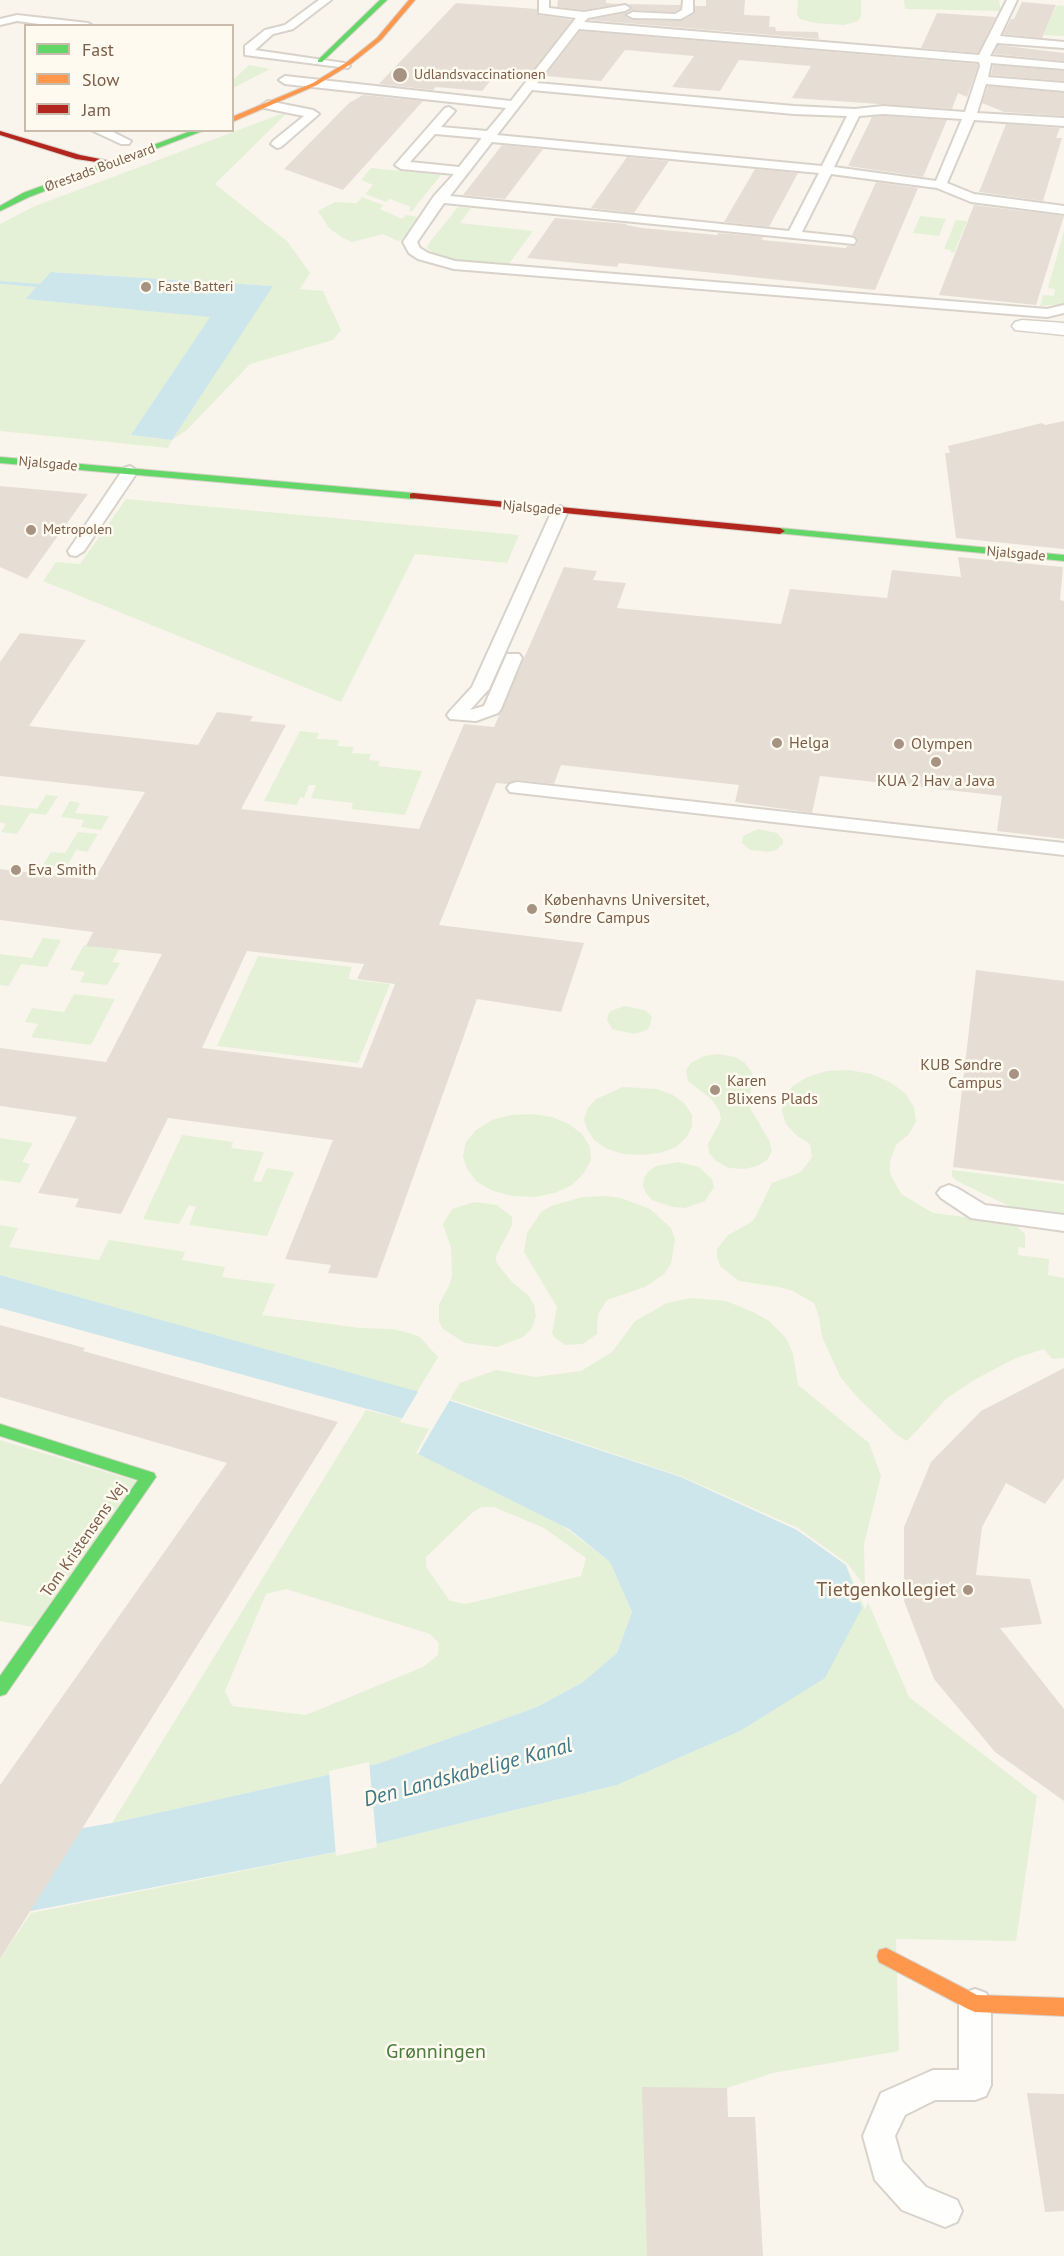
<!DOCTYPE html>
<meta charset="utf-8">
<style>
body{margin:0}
#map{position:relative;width:1064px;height:2256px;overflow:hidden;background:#f9f5ed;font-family:"PT Sans",sans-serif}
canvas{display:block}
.legend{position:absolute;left:24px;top:24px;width:210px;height:108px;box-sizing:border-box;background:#fffaf0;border:2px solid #cabcad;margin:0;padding:8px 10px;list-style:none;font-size:18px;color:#7b5e49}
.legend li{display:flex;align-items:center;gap:12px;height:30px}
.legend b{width:30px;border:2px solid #cabcad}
</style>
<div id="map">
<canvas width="1064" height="2256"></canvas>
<ul class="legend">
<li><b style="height:8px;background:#63d668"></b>Fast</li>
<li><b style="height:8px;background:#ff974d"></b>Slow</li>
<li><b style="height:8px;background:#b3261e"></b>Jam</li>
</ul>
</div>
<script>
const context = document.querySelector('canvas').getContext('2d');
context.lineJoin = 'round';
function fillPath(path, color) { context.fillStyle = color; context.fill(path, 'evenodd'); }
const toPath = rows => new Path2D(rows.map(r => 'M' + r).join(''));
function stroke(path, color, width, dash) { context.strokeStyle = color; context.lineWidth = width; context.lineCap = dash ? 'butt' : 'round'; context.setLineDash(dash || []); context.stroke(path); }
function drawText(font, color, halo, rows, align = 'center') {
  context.font = font + ' "PT Sans",sans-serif'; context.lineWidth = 5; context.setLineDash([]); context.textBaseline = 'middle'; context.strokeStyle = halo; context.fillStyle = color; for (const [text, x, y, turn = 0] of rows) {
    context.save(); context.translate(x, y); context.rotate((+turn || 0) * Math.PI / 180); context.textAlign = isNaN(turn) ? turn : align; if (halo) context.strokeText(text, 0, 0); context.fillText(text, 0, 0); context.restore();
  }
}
const green = toPath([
 [798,0,861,0,861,16,858,21,844,25,814,23,800,19,797,15],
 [904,0,999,0,1001,11,905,9],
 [1057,5,1064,6,1064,36,1043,35],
 [249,65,270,69,233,88,233,80],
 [289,111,215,184,287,241,310,273,300,289,323,291,341,330,333,340,250,364,187,430,172,440,168,448,0,431,0,284,36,287,27,299,211,316,132,435,172,440,272,286,52,272,40,285,0,281,0,224,35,206],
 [371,168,441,175,412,211,409,211,411,207,390,199,386,202,365,194,373,185,361,180],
 [362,197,383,205,380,209,402,219,406,215,419,217,402,240,398,241,383,234,352,242,343,238,329,228,318,211,335,202,357,203],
 [458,207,471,208,460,223,533,231,508,265,456,261,434,254,427,248,429,243],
 [920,216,946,219,939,236,913,233],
 [956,220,967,221,954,253,951,252,951,250,944,249],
 [1064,231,1064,304,1040,306,1043,295,1054,296,1055,289,1048,288],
 [126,499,519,535,507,563,415,554,341,702,43,581,56,562,80,564],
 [300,731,319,733,316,739,339,740,337,746,354,747,352,753,371,754,369,760,380,761,378,766,422,771,405,815,351,809,353,803,311,798,316,785,309,785,304,798,300,797,297,805,264,801],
 [46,795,58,796,46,815,30,813,17,834,1,832,6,824,0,822,0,805,37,809],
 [70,801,80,803,75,813,109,816,101,830,81,827,84,820,61,817],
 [758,829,777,833,783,840,783,844,776,850,770,852,750,850,742,843,743,836],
 [78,832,98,834,87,852,76,850,66,868,43,865,51,852,65,853],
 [43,938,61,940,47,967,21,964,9,986,0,985,0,954,32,958],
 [84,945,119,950,112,962,120,963,107,985,80,982,85,972,70,970],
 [258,956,352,967,348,979,390,984,358,1063,217,1046],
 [74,994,115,999,91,1045,31,1037,38,1024,25,1022,32,1008,64,1012],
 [624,1006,645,1010,652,1017,650,1026,647,1030,634,1034,612,1029,607,1020,608,1015,611,1011],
 [718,1054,735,1057,744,1062,752,1072,750,1108,769,1140,772,1151,767,1160,757,1166,744,1169,729,1168,716,1161,709,1153,708,1144,721,1120,719,1110,711,1099,688,1081,686,1070,691,1063,704,1056],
 [849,1070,871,1074,890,1082,905,1093,914,1107,916,1121,909,1134,896,1145,890,1161,890,1173,901,1194,933,1213,1013,1223,1025,1234,1025,1248,1018,1247,1018,1255,1049,1259,1048,1275,1064,1278,1064,1358,1052,1359,1044,1349,1016,1358,974,1380,946,1399,907,1441,897,1435,858,1398,841,1378,822,1337,819,1317,814,1303,793,1291,779,1287,739,1281,720,1266,717,1257,717,1249,728,1235,750,1223,755,1218,772,1183,801,1172,812,1157,810,1144,797,1136,786,1124,782,1111,784,1097,793,1086,807,1077,827,1071],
 [623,1087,657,1089,673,1095,685,1104,692,1115,692,1126,687,1137,676,1147,660,1153,642,1155,624,1154,607,1149,594,1140,587,1129,584,1119,588,1108,596,1099],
 [532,1114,552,1117,569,1124,582,1134,590,1147,591,1160,584,1173,572,1185,555,1193,534,1197,513,1196,493,1191,477,1182,467,1169,463,1156,466,1142,476,1130,492,1120,511,1115],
 [182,1135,233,1142,231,1148,264,1152,253,1181,261,1182,267,1168,294,1172,267,1236,189,1225,196,1207,189,1205,179,1224,143,1219],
 [0,1138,33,1143,22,1162,30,1164,20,1183,0,1180],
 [678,1162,699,1167,712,1179,714,1187,705,1201,685,1208,673,1207,652,1200,646,1193,643,1186,644,1178,649,1171,656,1166],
 [952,1170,1064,1184,1064,1216,1015,1209,957,1181,952,1176],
 [607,1196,621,1198,650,1209,671,1228,675,1240,671,1264,664,1274,645,1287,607,1300,598,1314,597,1334,583,1344,565,1345,555,1338,552,1333,557,1307,524,1252,527,1233,541,1212,551,1206,583,1197],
 [474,1202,497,1205,512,1217,512,1225,496,1256,496,1262,512,1282,529,1296,534,1305,536,1316,532,1328,523,1337,497,1347,465,1343,443,1329,439,1321,439,1304,449,1286,452,1276,451,1248,443,1224,452,1209],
 [0,1225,18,1228,9,1247,99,1260,109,1240,185,1252,182,1260,225,1267,222,1277,275,1284,262,1315,360,1328,392,1329,406,1332,420,1337,438,1357,417,1392,0,1275],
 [691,1298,726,1301,753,1312,769,1321,786,1338,793,1354,798,1385,869,1443,881,1476,864,1544,865,1587,848,1564,798,1528,683,1477,450,1399,460,1383,496,1370,535,1377,581,1371,612,1352,635,1321,667,1303],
 [366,1410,434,1427,610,1562,632,1612,617,1653,583,1682,537,1707,377,1764,112,1823],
 [482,1507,494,1507,544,1528,586,1558,581,1576,466,1604,450,1601,426,1567,426,1557,473,1512],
 [286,1589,430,1634,439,1643,438,1655,423,1667,306,1715,232,1706,225,1691,266,1594],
 [0,1440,136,1481,33,1627,0,1621],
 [846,1565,865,1609,868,1602,909,1697,1037,1796,1016,1941,896,1939,899,2051,773,2073,727,2088,647,2256,0,2256,0,1959,31,1913,372,1845,617,1785,740,1731,862,1608]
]);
const water = toPath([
 [51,272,273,286,172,440,131,435,210,317,26,299,36,287,0,284,0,281,40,284],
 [0,1275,448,1400,681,1477,797,1530,846,1565,862,1608,825,1678,740,1731,617,1785,372,1845,0,1917,0,1842,112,1823,377,1764,537,1707,583,1682,617,1653,632,1612,610,1562,569,1529,418,1454,433,1427,0,1308]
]);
const pier = toPath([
 [419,1390,451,1398,418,1454,416,1453,429,1429,400,1422],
 [369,1762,377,1847,336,1856,329,1771]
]);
const building = toPath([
 [558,0,606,0,606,3,619,4,584,10,557,7],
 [706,0,745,0,744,15,770,16,769,27,775,27,776,31,818,32,819,39,589,20,626,13,626,17,633,20,681,21,694,14,695,6,706,6],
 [1022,2,1056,5,1042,38,1003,34,1011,19,1014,19],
 [456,3,537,9,539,15,572,20,529,75,498,72,482,91,436,87,433,90,379,84],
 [628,4,680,5,680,9,674,12,633,10,626,13,632,9],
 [937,13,996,17,978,53,921,48],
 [580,31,977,64,978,66,967,97,958,93,952,109,792,98,811,66,739,60,720,91,672,87,694,56,625,50,601,81,545,76],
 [998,45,1064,53,1064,61,994,54],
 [993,65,1064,71,1064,81,991,75],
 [988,86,1064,93,1064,116,1004,112,982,103],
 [363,95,423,101,343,190,284,169,349,103],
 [883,116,947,120,923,177,848,166,872,117],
 [1006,124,1060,128,1056,138,1062,138,1043,201,979,192],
 [502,145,543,149,505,199,463,195],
 [627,157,669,161,634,213,591,208],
 [755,169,798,173,769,227,724,222],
 [876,182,918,188,875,290,619,263,617,267,527,258,555,218,627,224,626,225,642,228,717,235,718,233,763,237,762,240,846,248,847,246,856,245,858,242,856,237,852,235],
 [974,205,1064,216,1036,305,939,295],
 [1064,421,1064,549,956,538,945,453,950,453,948,446,1042,423,1045,425],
 [0,486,88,494,27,579,0,567],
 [958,557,1063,567,1060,600,1064,601,1064,839,997,831,1002,796,820,776,812,813,735,802,739,785,561,765,554,784,517,780,507,784,496,783,439,925,584,943,561,1012,477,999,377,1278,328,1273,331,1265,285,1259,333,1140,168,1118,121,1214,75,1207,79,1199,38,1193,77,1117,0,1106,0,1048,106,1062,162,954,86,946,93,932,0,920,0,869,94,880,145,792,0,776,0,662,20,633,86,640,29,726,198,745,217,712,253,716,250,721,286,725,241,809,419,829,464,724,494,727,564,567,597,571,593,580,626,583,617,608,781,624,790,589,887,598,892,570,961,577],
 [247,951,364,964,357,979,395,984,362,1068,202,1048],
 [976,970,1064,981,1064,1181,953,1167],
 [0,1325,85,1348,83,1351,338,1422,0,1959,0,1785,227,1463,0,1397],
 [1064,1368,1064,1478,1045,1504,1006,1483,982,1527,976,1575,1030,1579,1042,1624,1000,1628,1064,1709,1064,1801,995,1752,934,1679,904,1601,904,1527,931,1462,981,1411],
 [642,2087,727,2088,728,2117,755,2117,763,2256,647,2256],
 [1027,2093,1064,2094,1064,2211,1045,2212]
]);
const lane = toPath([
 [319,0,331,0,293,29,273,34,255,50,344,63,350,66,348,68,245,55,245,46,265,30,285,25,319,0],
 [539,0,549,0,549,8,584,12,625,5,630,8,625,11,588,18,584,22,979,55,1007,0,1017,0,1000,36,1064,42,1064,48,997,43,990,56,1064,63,1064,69,991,63,988,77,1064,83,1064,91,986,84,977,113,1064,118,1064,126,974,120,947,183,974,194,1064,206,1064,214,971,202,937,188,831,174,802,232,849,237,854,238,856,241,854,244,444,203,417,242,420,248,428,253,455,261,1047,309,1064,305,1064,313,1047,317,454,269,418,259,409,253,403,242,434,196,454,174,401,169,395,165,445,108,449,107,455,111,441,127,487,131,506,108,285,84,279,80,285,76,511,101,576,18,539,13,539,0],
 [579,29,979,62,980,66,965,112,883,106,855,109,794,106,537,83,579,29],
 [532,90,794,114,847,116,822,166,497,135,532,90],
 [883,114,962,119,936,181,834,167,859,116,883,114],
 [435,134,481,138,481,139,459,167,410,162,435,134],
 [492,142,819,173,789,231,450,196,492,142],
 [683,0,693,0,693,12,681,19,633,18,627,15,633,12,675,14,682,10,683,0],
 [17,15,88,23,93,26,54,26,17,21,0,25,0,19,17,15],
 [268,101,313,110,319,114,281,147,277,148,271,144,273,141,304,116,264,108,262,105,268,101],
 [91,130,109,130,131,141,129,144,121,144,91,130],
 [130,466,138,471,84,551,76,556,70,555,68,551,124,468,130,466],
 [560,506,568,511,489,689,470,710,484,706,507,654,519,654,522,658,501,709,498,713,476,721,450,719,447,715,450,711,472,687,552,511,560,506],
 [517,782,1064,843,1064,855,510,792,507,788,510,784,517,782],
 [949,1185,957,1188,985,1205,1064,1215,1064,1231,971,1218,941,1198,937,1193,941,1188,949,1185],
 [975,1989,986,1993,991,2003,991,2085,986,2096,975,2100,935,2100,905,2115,895,2136,902,2161,926,2187,957,2200,962,2211,957,2222,945,2227,902,2210,875,2180,863,2136,881,2093,933,2070,959,2070,959,2003,964,1993,975,1989]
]);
const street = toPath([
 [1022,320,1064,323,1064,335,1015,330,1012,326,1015,322,1022,320]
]);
const fast = toPath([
 [380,0,387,0,322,62,318,62,318,60,380,0],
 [194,130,205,130,29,197,0,211,0,206,23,193,194,130],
 [0,457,413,493,418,496,413,499,0,463,0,457],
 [780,528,1064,555,1064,561,777,533,777,529,780,528],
 [0,1424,154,1473,156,1477,6,1694,0,1696,0,1676,138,1480,0,1436,0,1424]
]);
const slow = toPath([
 [409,0,415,0,381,40,351,64,317,85,232,122,232,117,313,83,347,62,377,38,409,0],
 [886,1948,977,1995,1064,1998,1064,2016,975,2012,968,2009,879,1962,877,1956,879,1950,886,1948]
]);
const jam = toPath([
 [0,131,80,155,115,162,111,164,76,159,0,135,0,131],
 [413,493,780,528,785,531,780,534,410,498,410,494,413,493]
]);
const markers = [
 [400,75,8,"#a79382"],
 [146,287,6,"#a79382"],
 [31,530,6,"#a79382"],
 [777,743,6,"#a79382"],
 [899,744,6,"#a79382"],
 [936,762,6,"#a79382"],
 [16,870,6,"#a79382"],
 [532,909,6,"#a79382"],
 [1014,1074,6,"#a79382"],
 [715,1090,6,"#a79382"],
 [968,1590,6,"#a79382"]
];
const farPoinames = [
 ["Udlandsvaccinationen",414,75],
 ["Faste Batteri",158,287],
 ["Metropolen",43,530]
];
const farStreetnames = [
 ["Ørestads Boulevard",100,168,-20],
 ["Njalsgade",48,464,5],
 ["Njalsgade",532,508,5],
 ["Njalsgade",1016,554,5]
];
const poiNames = [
 ["Helga",789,743],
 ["Olympen",911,744],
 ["KUA 2 Hav a Java",936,781,"center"],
 ["Eva Smith",28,870],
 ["Københavns Universitet,",544,900],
 ["Søndre Campus",544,918],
 ["KUB Søndre",1002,1065,"right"],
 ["Campus",1002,1083,"right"],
 ["Karen",727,1081],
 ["Blixens Plads",727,1099]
];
const streetNames = [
 ["Tom Kristensens Vej",84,1540,-55]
];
const nearPoinames = [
 ["Tietgenkollegiet",956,1590]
];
const nearParknames = [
 ["Grønningen",436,2052]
];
const nearWaternames = [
 ["Den Landskabelige Kanal",468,1773,-15]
];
fillPath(green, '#e4f1d6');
fillPath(water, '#cde6eb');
fillPath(pier, '#f9f5ed');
fillPath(building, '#e6ded4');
stroke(lane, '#d8d2cb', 4);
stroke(street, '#d8d2cb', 3);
stroke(fast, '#d9d2c9', 2);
stroke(slow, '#d9d2c9', 2);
stroke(jam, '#d9d2c9', 2);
fillPath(lane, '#fefefc');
fillPath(street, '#fefefc');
fillPath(fast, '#63d668');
fillPath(slow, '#ff974d');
fillPath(jam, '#b3261e');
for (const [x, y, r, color] of markers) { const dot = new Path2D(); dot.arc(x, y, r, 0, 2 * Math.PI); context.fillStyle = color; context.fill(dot); stroke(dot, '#fffaf0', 2); }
drawText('14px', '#7b5e49', '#fffaf0', farPoinames, 'left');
drawText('14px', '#7b5e49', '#fffaf0', farStreetnames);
drawText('16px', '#7b5e49', '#fffaf0', poiNames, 'left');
drawText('16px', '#7b5e49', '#fffaf0', streetNames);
drawText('20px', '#7b5e49', '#fffaf0', nearPoinames, 'right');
drawText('20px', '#4b7b3c', '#fffaf0', nearParknames);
drawText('italic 21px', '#3d7788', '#fffaf0', nearWaternames);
</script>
